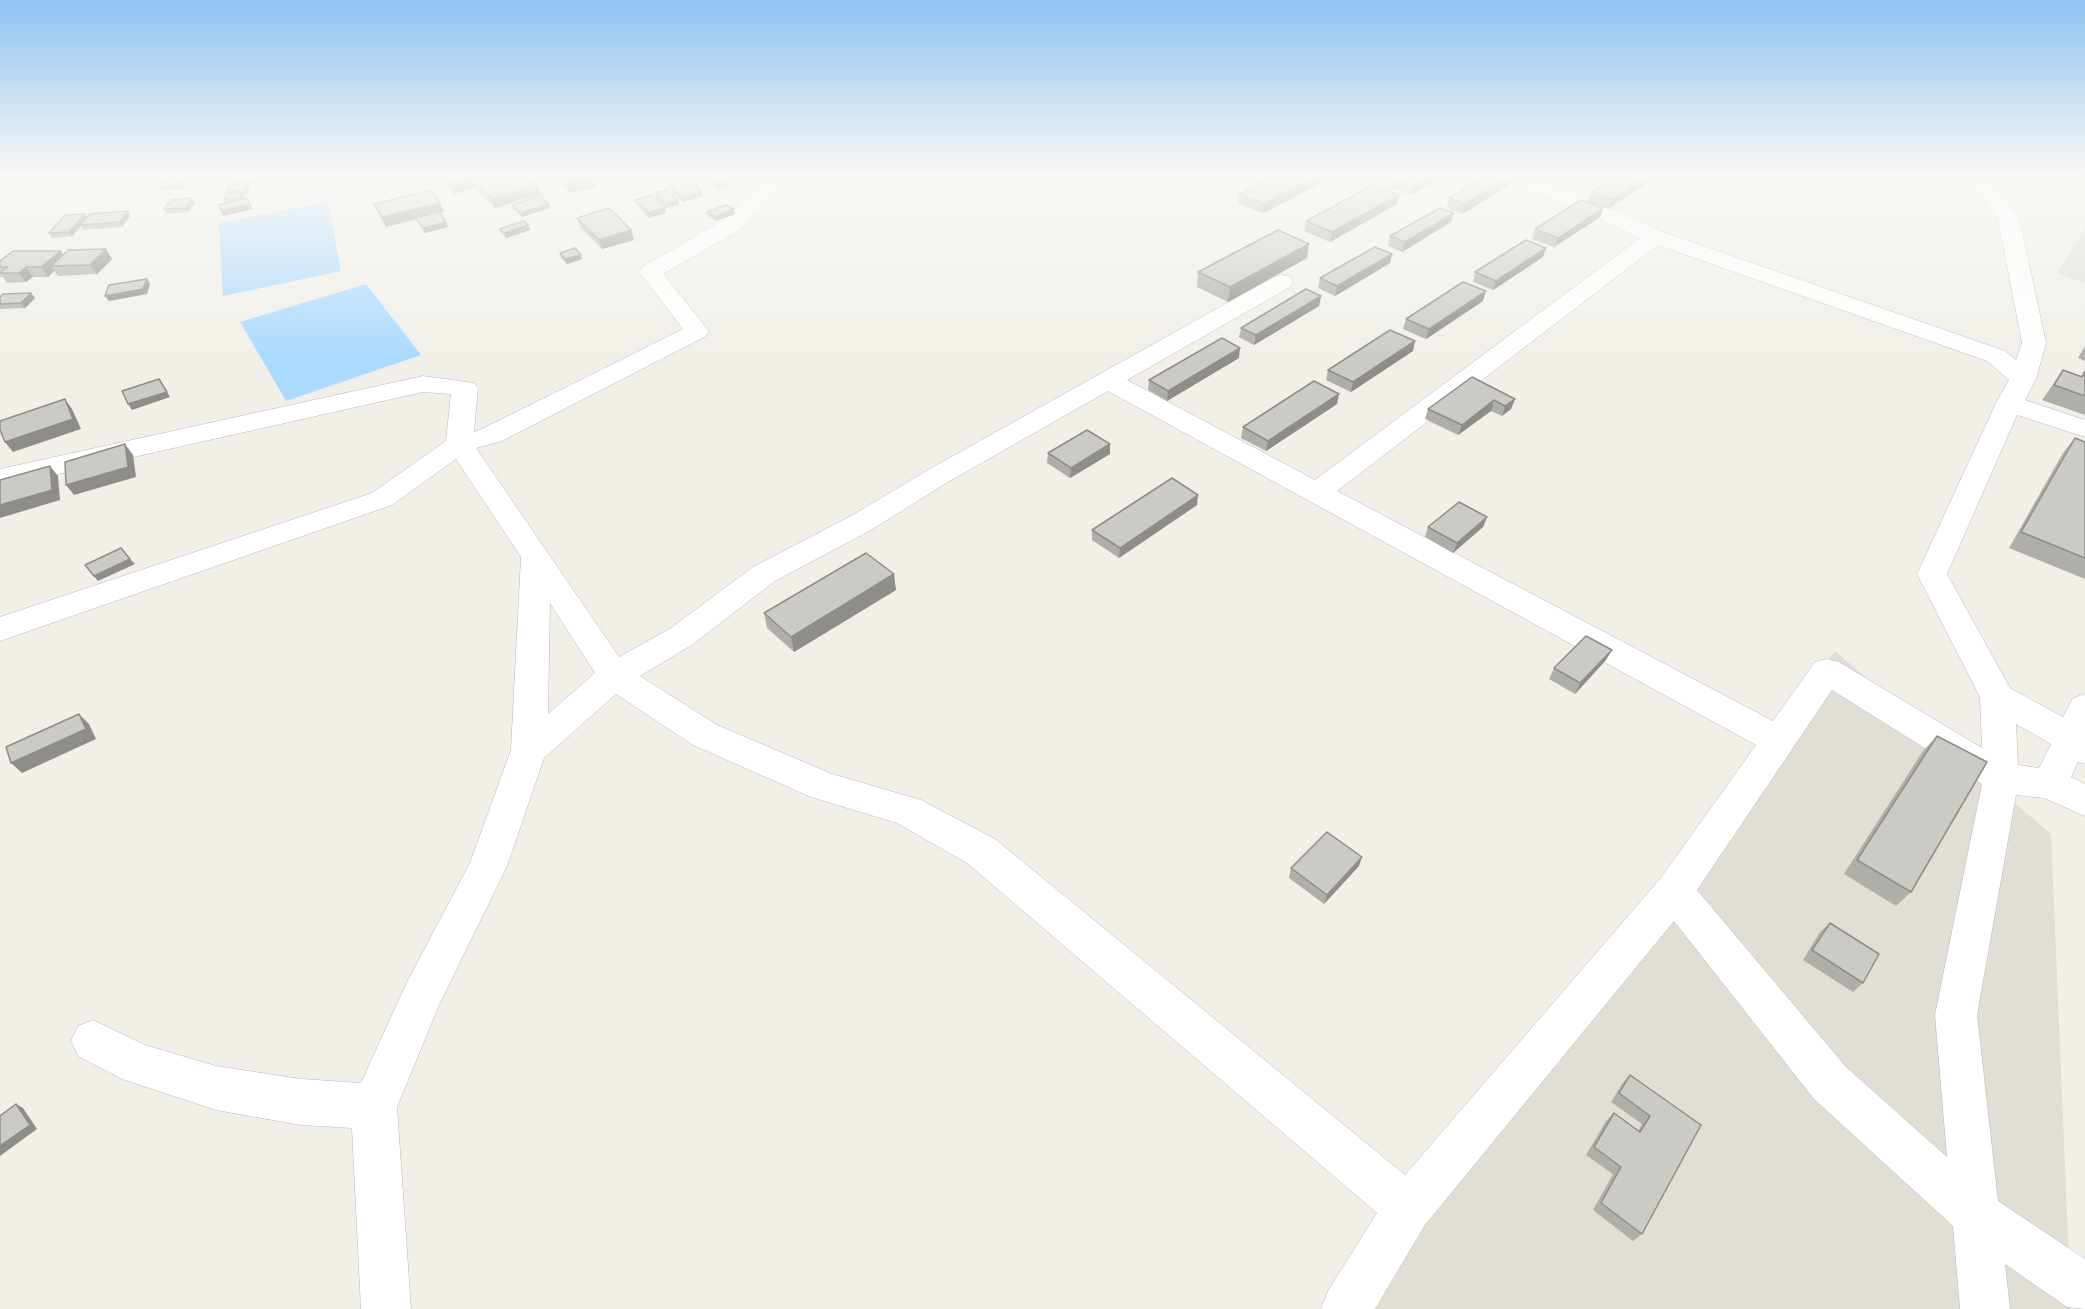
<!DOCTYPE html>
<style>
body{margin:0}
canvas{display:block;background:#f1efe8}
</style>
<canvas width="2085" height="1309"></canvas>
<script>
const context = document.querySelector('canvas').getContext('2d');
context.lineJoin = 'round';
function fillPath(path, color) { context.fillStyle = color; context.fill(path, 'evenodd'); }
const toPath = rows => new Path2D(rows.map(r => 'M' + r).join(''));
function stroke(path, color, width, dash) { context.strokeStyle = color; context.lineWidth = width; context.lineCap = dash ? 'butt' : 'round'; context.setLineDash(dash || []); context.stroke(path); }
const education = toPath([
 [2085,228,2085,283,2057,273],
 [1835,651,2051,834,2071,1309,1355,1309]
]);
const water = toPath([
 [328,202,341,271,223,296,219,223],
 [366,284,421,355,286,401,240,322]
]);
const minor = toPath([
 [587,175,628,175,625,179,600,185,593,183,587,175],
 [768,175,790,175,738,231,663,274,709,331,706,336,502,441,476,448,619,657,671,628,753,567,851,516,928,470,1098,375,1274,277,1282,275,1290,277,1293,282,1290,287,1127,380,1315,480,1640,238,1577,208,1489,179,1486,175,1517,175,1591,200,1663,232,2005,351,2016,360,2022,343,1998,219,1965,175,1986,175,2019,218,2046,343,2036,379,2025,400,2085,420,2085,437,2017,415,1947,574,2010,688,2063,717,2073,698,2085,694,2085,764,2078,762,2071,777,2085,784,2085,816,2044,798,2016,795,1977,1015,1998,1201,2085,1259,2085,1309,2067,1307,2005,1264,2010,1309,1960,1309,1953,1226,1814,1099,1674,921,1425,1225,1375,1309,1321,1309,1328,1291,1377,1213,967,863,897,823,811,797,693,745,616,694,544,758,507,866,439,1005,397,1107,411,1309,361,1309,352,1128,301,1125,216,1110,122,1079,78,1056,71,1041,78,1026,93,1020,145,1045,216,1066,301,1079,361,1083,407,982,470,863,511,750,521,557,456,459,392,505,0,641,0,617,372,493,446,441,451,394,423,392,0,487,0,469,423,376,474,383,478,388,474,432,482,429,683,329,639,272,642,267,722,221,768,175],
 [1658,245,1987,361,2009,380,1996,403,1917,574,1980,697,1982,748,1839,662,1827,659,1815,662,1773,721,1337,491,1658,245],
 [1108,391,1756,745,1660,879,1405,1175,995,839,921,800,832,774,717,725,640,676,693,644,775,581,871,530,948,482,1108,391],
 [550,603,595,673,548,714,550,603],
 [1832,690,1982,784,1935,1015,1947,1157,1846,1067,1697,890,1832,690],
 [2016,724,2051,744,2039,768,2018,765,2016,724]
]);
const wall = toPath([
 [236,175,262,175,255,185,248,186,250,189,245,195,244,196,245,197,244,199,253,209,223,216,226,203,224,199,227,194,226,192,233,186,231,182],
 [438,175,526,175,541,194,495,208,476,190,475,188,454,194,440,181],
 [556,175,591,175,595,187,569,193],
 [1399,175,1445,175,1410,195,1391,188,1393,179],
 [1510,175,1526,175,1520,179],
 [1618,175,1653,175,1650,181,1608,209,1587,202,1591,193],
 [1332,178,1263,213,1238,203,1239,194],
 [183,179,186,183,181,190,161,191,158,186],
 [709,179,730,185,716,189,710,184],
 [670,186,685,187,703,196,683,202,671,191],
 [1509,186,1462,214,1447,208,1449,198],
 [655,193,679,205,666,208,656,198],
 [192,198,195,203,188,212,166,214,164,209],
 [635,200,666,213,649,218,636,204],
 [440,203,444,212,440,213,448,227,425,233,417,219,386,227,378,213,374,204],
 [1397,204,1330,242,1304,231,1306,221],
 [512,205,550,208,522,217,513,209],
 [734,209,735,214,716,221,708,217,707,212],
 [128,211,130,216,122,227,83,230,81,226,72,236,52,238,49,233,85,214,87,217],
 [1454,213,1451,222,1402,252,1388,246,1390,236],
 [1600,217,1554,247,1532,239,1535,229],
 [577,218,631,230,634,240,602,249,580,227],
 [528,225,530,230,506,238,501,233,499,229],
 [560,253,582,259,567,264,561,258],
 [63,254,112,259,97,274,58,276,54,271,48,277,33,277,26,282,7,283,3,277,0,277,0,261],
 [1392,254,1390,263,1335,296,1318,288,1320,278],
 [1543,257,1493,290,1473,282,1475,272],
 [1307,258,1228,302,1197,287,1198,272],
 [31,293,35,298,25,308,0,309,0,297],
 [1321,296,1319,306,1254,345,1239,337,1241,328],
 [1483,301,1426,339,1403,329,1406,319],
 [2085,346,2085,361,2078,358],
 [1413,351,1351,392,1326,380,1328,370],
 [1239,358,1167,401,1148,390,1149,380],
 [2063,370,2081,376,2085,371,2085,415,2042,400],
 [1515,399,1511,409,1502,416,1491,411,1458,435,1425,419,1428,409],
 [1337,404,1266,451,1241,438,1243,427],
 [2075,438,2085,442,2085,579,2009,548,2063,453],
 [1110,444,1110,454,1070,478,1047,463,1048,453],
 [1197,505,1119,558,1092,540,1092,530],
 [1487,517,1483,527,1453,553,1425,537,1428,527],
 [896,590,794,652,767,628,764,613],
 [1606,660,1575,694,1549,679,1554,668],
 [1937,736,1911,892,1896,906,1844,874,1923,751],
 [1359,866,1324,904,1289,878,1291,868],
 [1830,923,1863,983,1853,992,1803,960,1820,932],
 [1630,1075,1701,1125,1642,1234,1633,1241,1593,1210,1613,1174,1586,1155,1606,1121,1614,1113,1638,1131,1642,1124,1611,1102,1622,1084]
]);
const shadedWall = toPath([
 [257,175,262,175,255,185,253,180],
 [482,175,500,175,472,180,475,188,454,194,451,184],
 [583,175,591,175,595,187,569,193,565,180],
 [662,175,674,175,674,177,662,180],
 [1321,175,1333,175,1332,178,1263,213,1264,204],
 [1431,175,1445,175,1410,195,1412,186],
 [1649,175,1653,175,1650,181,1608,209,1612,200],
 [1512,176,1509,186,1462,214,1464,204],
 [183,179,186,183,181,190,178,185],
 [729,181,730,185,716,189,715,185],
 [247,185,250,189,245,195,243,191],
 [538,185,541,194,495,208,492,199],
 [242,192,245,197,241,202,239,198],
 [702,192,703,196,683,202,682,197],
 [1399,195,1397,204,1330,242,1332,232],
 [192,198,195,203,188,212,185,208],
 [678,200,679,205,666,208,665,204],
 [440,203,444,212,386,227,382,217],
 [250,204,253,209,223,216,221,211],
 [549,204,550,208,522,217,520,213],
 [665,208,666,213,649,218,648,213],
 [1603,208,1600,217,1554,247,1558,238],
 [734,209,735,214,716,221,715,217],
 [128,211,130,216,122,227,119,222],
 [1454,213,1451,222,1402,252,1405,242],
 [85,214,88,219,80,225,81,226,72,236,69,232],
 [446,222,448,227,425,233,423,228],
 [528,225,530,230,506,238,504,233],
 [631,230,634,240,602,249,599,240],
 [1309,244,1307,258,1228,302,1230,287],
 [1546,248,1543,257,1493,290,1496,281],
 [106,249,112,259,97,274,90,265],
 [61,251,67,260,51,266,54,271,48,277,41,267],
 [1392,254,1390,263,1335,296,1337,286],
 [581,255,582,259,567,264,565,259],
 [26,267,33,277,26,282,19,273],
 [147,279,150,284,147,294,109,301,105,296],
 [1486,291,1483,301,1426,339,1429,329],
 [31,293,35,298,25,308,21,303],
 [1321,296,1319,306,1254,345,1256,335],
 [1415,341,1413,351,1351,392,1353,382],
 [1240,348,1239,358,1167,401,1168,391],
 [159,379,170,397,132,410,128,404],
 [1339,394,1337,404,1266,451,1268,441],
 [65,399,72,409,81,429,13,452,5,442],
 [1515,399,1511,409,1502,416,1505,406],
 [1494,400,1491,411,1458,435,1462,425],
 [125,444,133,455,136,477,74,495,66,485],
 [1110,444,1110,454,1070,478,1071,468],
 [50,466,58,476,60,500,0,518,0,505],
 [1198,495,1197,505,1119,558,1120,548],
 [1487,517,1483,527,1453,553,1457,543],
 [130,559,135,564,98,581,94,576],
 [894,574,896,590,794,652,791,637],
 [1612,650,1606,660,1575,694,1580,683],
 [79,714,89,724,96,739,22,773,11,763],
 [1362,857,1359,866,1324,904,1327,895],
 [16,1104,23,1108,37,1129,0,1156,0,1146]
]);
const building = toPath([
 [236,175,257,175,253,180,231,182,236,175],
 [441,175,482,175,451,184,441,175],
 [490,175,526,175,538,185,492,199,472,180,490,175],
 [562,175,583,175,565,180,562,175],
 [723,175,729,181,715,185,709,179,723,175],
 [1276,175,1321,175,1264,204,1239,194,1276,175],
 [1399,175,1431,175,1412,186,1393,179,1399,175],
 [1489,175,1509,175,1512,176,1464,204,1449,198,1489,175],
 [1618,175,1649,175,1612,200,1591,193,1618,175],
 [183,179,178,185,158,186,163,180,183,179],
 [681,183,685,187,694,184,702,192,682,197,670,186,681,183],
 [247,185,243,191,226,192,230,186,247,185],
 [1374,185,1399,195,1332,232,1306,221,1374,185],
 [431,190,440,203,382,217,374,204,431,190],
 [667,190,678,200,665,204,655,193,667,190],
 [242,192,239,198,224,199,227,194,242,192],
 [652,195,665,208,648,213,635,200,652,195],
 [540,196,549,204,520,213,512,205,540,196],
 [192,198,185,208,164,209,171,200,192,198],
 [247,198,250,204,221,211,218,205,247,198],
 [1581,200,1603,208,1558,238,1535,229,1581,200],
 [726,205,734,209,715,217,707,212,726,205],
 [609,208,631,230,599,240,577,218,609,208],
 [1440,208,1454,213,1405,242,1390,236,1440,208],
 [128,211,119,222,80,225,90,214,128,211],
 [439,212,446,222,423,228,416,218,439,212],
 [85,214,69,232,49,233,65,215,85,214],
 [524,221,528,225,504,233,499,229,524,221],
 [1278,230,1309,244,1230,287,1198,272,1278,230],
 [1526,240,1546,248,1496,281,1475,272,1526,240],
 [1375,247,1392,254,1337,286,1320,278,1375,247],
 [575,248,581,255,565,259,560,253,575,248],
 [106,249,90,265,51,266,68,250,106,249],
 [13,251,61,251,41,267,26,267,19,273,0,273,8,267,0,267,0,261,13,251],
 [147,279,143,289,105,296,109,285,147,279],
 [1463,282,1486,291,1429,329,1406,319,1463,282],
 [1306,289,1321,296,1256,335,1241,328,1306,289],
 [31,293,21,303,0,304,0,297,3,294,31,293],
 [1390,330,1415,341,1353,382,1328,370,1390,330],
 [1222,338,1240,348,1168,391,1149,380,1222,338],
 [2063,370,2082,377,2085,371,2085,396,2054,385,2063,370],
 [1472,377,1515,399,1505,406,1494,400,1462,425,1428,409,1472,377],
 [159,379,167,392,128,404,122,391,159,379],
 [1314,381,1339,394,1268,441,1243,427,1314,381],
 [65,399,73,419,5,442,0,430,0,421,65,399],
 [1087,430,1110,444,1071,468,1048,453,1087,430],
 [2075,438,2085,442,2085,558,2021,532,2075,438],
 [125,444,128,467,66,485,65,462,125,444],
 [50,466,52,490,0,505,0,480,50,466],
 [1172,478,1198,495,1120,548,1092,530,1172,478],
 [1459,502,1487,517,1457,543,1428,527,1459,502],
 [121,548,130,559,94,576,85,565,121,548],
 [866,553,894,574,791,637,764,613,866,553],
 [1586,636,1612,650,1580,683,1554,668,1586,636],
 [79,714,86,729,11,763,6,747,79,714],
 [1937,736,1987,762,1911,892,1857,860,1937,736],
 [1327,832,1362,857,1327,895,1291,868,1327,832],
 [1830,923,1879,954,1863,983,1812,950,1830,923],
 [1630,1075,1701,1125,1642,1234,1601,1203,1621,1167,1594,1147,1614,1113,1640,1132,1650,1116,1619,1093,1630,1075],
 [16,1104,30,1125,0,1146,0,1116,16,1104]
]);
fillPath(education, '#e1ded6');
fillPath(water, '#aadaff');
stroke(minor, '#b5b8bc', 1);
fillPath(minor, '#fff');
fillPath(wall, '#afaea9');
fillPath(shadedWall, '#8f8d8a');
fillPath(building, '#cccac5');
stroke(building, '#8f8d8a', 1.5);
const sky = context.createLinearGradient(0, 0, 0, 359);
sky.addColorStop(0, '#8fc3f1');
sky.addColorStop(0.49, '#f9f8f5');
sky.addColorStop(1, '#f9f8f500');
context.fillStyle = sky;
context.fillRect(0, 0, 2085, 359);
</script>
